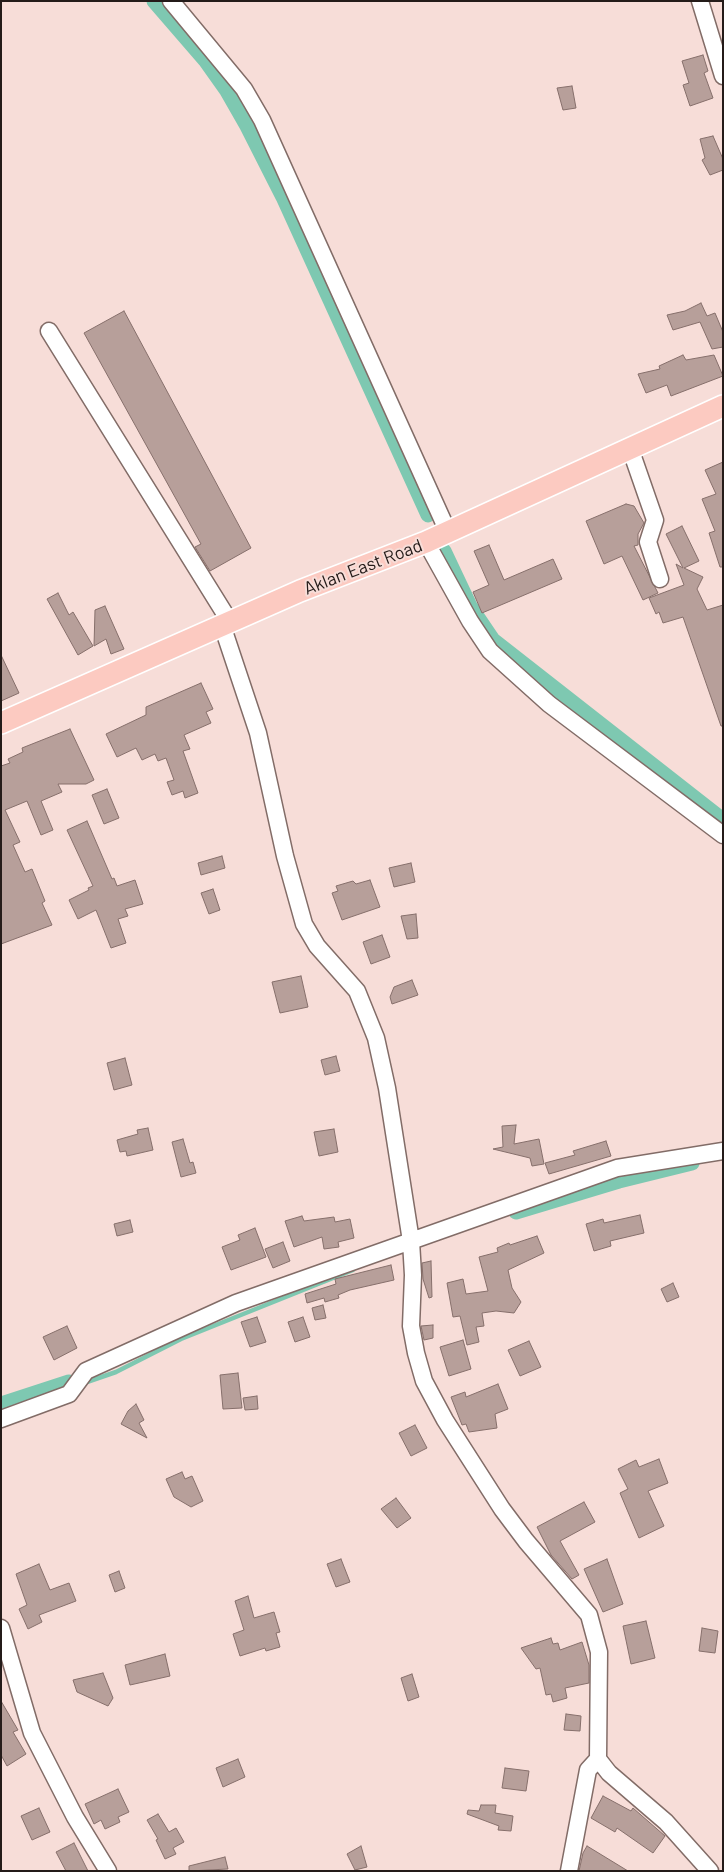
<!DOCTYPE html>
<style>
body{margin:0}
#map{position:relative;width:724px;height:1872px;overflow:hidden;background:#f7ddd8;font-family:Barlow,sans-serif}
canvas{display:block}
.frame{position:absolute;inset:0;border:2px solid #241b19;pointer-events:none}
</style>
<div id="map">
<canvas width="724" height="1872"></canvas>
<div class="frame"></div>
</div>
<script>
const context = document.querySelector('canvas').getContext('2d');
context.lineJoin = 'round';
const toPath = rows => new Path2D(rows.map(r => 'M' + r).join(''));
function stroke(path, color, width, dash) { context.strokeStyle = color; context.lineWidth = width; context.lineCap = dash ? 'butt' : 'round'; context.setLineDash(dash || []); context.stroke(path); }
function fillPath(path, color) { context.fillStyle = color; context.fill(path, 'evenodd'); }
function drawText(font, color, halo, rows, align = 'center') {
  context.font = font + ' Barlow,sans-serif'; context.lineWidth = 4; context.setLineDash([]); context.textBaseline = 'middle'; context.strokeStyle = halo; context.fillStyle = color; for (const [text, x, y, turn = 0] of rows) {
    context.save(); context.translate(x, y); context.rotate((+turn || 0) * Math.PI / 180); context.textAlign = isNaN(turn) ? turn : align; if (halo) context.strokeText(text, 0, 0); context.fillText(text, 0, 0); context.restore();
  }
}
const stream = toPath([
 [84,1383,116,1372,181,1339,353,1270]
]);
const canal = toPath([
 [154,1,205,60,227,91,247,126,283,197,428,515],
 [444,551,470,606,493,640,723,820],
 [516,1212,619,1181,692,1163],
 [1,1404,69,1382]
]);
const building = toPath([
 [703,55,708,71,704,73,713,98,690,106,683,85,689,83,682,61,703,55],
 [572,86,576,108,563,110,557,88,572,86],
 [713,136,723,159,723,170,710,175,702,160,705,158,700,139,713,136],
 [701,303,707,316,715,313,723,332,723,347,712,349,700,322,673,330,667,315,685,311,701,303],
 [124,311,251,548,210,571,195,547,201,544,84,333,124,311],
 [683,355,686,360,714,355,723,376,671,396,667,385,646,393,638,374,660,369,659,366,683,355],
 [723,462,723,567,720,567,709,533,715,531,702,499,716,494,705,470,723,462],
 [626,504,634,506,644,523,638,534,638,545,634,546,658,593,643,600,622,556,604,564,586,521,626,504],
 [682,526,699,561,684,568,703,577,697,589,707,610,723,605,723,726,721,726,683,617,663,623,659,612,656,614,649,598,684,585,676,564,683,568,666,534,682,526],
 [489,545,504,580,553,559,562,579,482,613,473,592,489,585,474,551,489,545],
 [58,593,69,615,73,612,93,646,78,655,47,599,58,593],
 [105,606,124,649,111,654,106,639,94,646,95,610,105,606],
 [1,655,19,693,1,701,1,655],
 [201,683,213,709,206,712,211,723,184,735,190,749,183,751,198,793,185,798,183,791,172,795,167,782,174,780,166,758,158,761,155,754,142,760,136,748,117,757,106,734,146,715,146,707,201,683],
 [70,729,94,780,86,784,58,784,62,792,41,801,53,830,41,835,27,801,5,810,20,842,13,845,25,872,32,869,45,901,42,903,52,925,1,944,1,766,10,763,8,759,23,752,22,748,70,729],
 [107,789,119,818,104,824,92,795,107,789],
 [87,821,112,879,114,878,117,886,135,880,143,904,125,909,128,916,118,919,126,943,111,948,96,910,78,919,69,900,89,890,88,888,93,886,67,830,87,821],
 [222,856,225,868,201,875,198,863,222,856],
 [411,863,415,882,394,887,389,868,411,863],
 [370,880,380,907,342,920,332,893,338,891,336,886,353,881,356,884,370,880],
 [213,889,220,910,209,914,201,893,213,889],
 [416,914,418,938,407,939,401,916,416,914],
 [382,935,390,957,371,964,363,942,382,935],
 [301,976,308,1007,280,1013,272,982,301,976],
 [412,980,418,995,392,1004,390,997,394,987,412,980],
 [336,1056,340,1071,325,1075,321,1060,336,1056],
 [125,1058,132,1085,114,1090,107,1063,125,1058],
 [516,1125,514,1144,539,1139,544,1164,532,1166,530,1158,493,1149,503,1147,502,1126,516,1125],
 [148,1128,153,1150,127,1156,126,1151,120,1152,117,1140,138,1134,137,1130,148,1128],
 [334,1129,338,1152,319,1156,314,1132,334,1129],
 [183,1139,190,1163,193,1162,196,1173,181,1177,172,1142,183,1139],
 [606,1141,611,1156,549,1174,545,1163,575,1155,573,1151,606,1141],
 [640,1215,644,1233,610,1241,611,1246,594,1251,586,1224,603,1219,604,1223,640,1215],
 [302,1216,304,1221,334,1217,335,1222,350,1219,354,1238,338,1242,339,1247,324,1249,322,1237,294,1247,285,1221,302,1216],
 [130,1220,133,1232,117,1236,114,1224,130,1220],
 [255,1228,266,1257,231,1270,222,1247,240,1240,238,1235,255,1228],
 [537,1236,544,1253,508,1270,512,1288,521,1302,514,1313,496,1311,482,1313,484,1326,476,1327,479,1342,467,1345,460,1316,453,1317,447,1283,463,1279,466,1294,488,1291,479,1257,498,1252,497,1248,509,1243,510,1245,537,1236],
 [283,1242,290,1261,273,1268,265,1249,283,1242],
 [431,1261,432,1297,429,1298,423,1279,422,1263,431,1261],
 [391,1265,394,1280,350,1290,338,1295,339,1298,325,1302,324,1298,307,1303,305,1294,336,1284,335,1279,391,1265],
 [673,1283,679,1297,667,1302,661,1289,673,1283],
 [323,1305,326,1318,315,1320,312,1308,323,1305],
 [257,1317,266,1342,250,1347,241,1322,257,1317],
 [303,1317,310,1337,295,1342,288,1322,303,1317],
 [433,1325,433,1338,424,1340,421,1326,433,1325],
 [67,1326,77,1348,54,1360,43,1337,67,1326],
 [463,1340,471,1369,449,1376,440,1347,463,1340],
 [529,1341,541,1367,520,1376,508,1350,529,1341],
 [238,1373,242,1408,223,1409,220,1375,238,1373],
 [498,1384,508,1409,495,1414,497,1428,469,1432,466,1424,462,1425,451,1397,465,1392,466,1397,498,1384],
 [257,1396,258,1409,245,1410,243,1398,257,1396],
 [136,1404,144,1420,139,1423,147,1438,121,1424,128,1411,136,1404],
 [415,1425,427,1448,411,1456,399,1433,415,1425],
 [659,1459,668,1483,648,1491,664,1526,639,1538,620,1493,628,1489,618,1469,636,1460,639,1467,659,1459],
 [182,1472,185,1479,192,1476,203,1501,191,1507,174,1497,166,1479,182,1472],
 [396,1498,411,1518,397,1528,381,1509,396,1498],
 [584,1502,595,1522,560,1541,579,1575,572,1579,551,1555,537,1527,584,1502],
 [341,1559,350,1582,336,1587,327,1564,341,1559],
 [607,1559,623,1604,603,1612,584,1569,607,1559],
 [39,1564,50,1590,69,1583,76,1601,39,1615,42,1622,28,1629,19,1609,27,1605,16,1574,39,1564],
 [119,1571,125,1588,115,1592,109,1575,119,1571],
 [248,1596,254,1618,274,1612,280,1632,276,1633,280,1647,266,1651,265,1648,240,1656,233,1634,244,1630,235,1601,248,1596],
 [646,1621,655,1658,631,1664,623,1626,646,1621],
 [702,1628,718,1631,715,1653,699,1651,702,1628],
 [551,1638,553,1644,558,1643,560,1650,582,1642,589,1665,589,1683,565,1688,567,1698,553,1702,551,1694,546,1695,540,1668,536,1669,521,1648,551,1638],
 [165,1654,170,1676,130,1685,125,1665,165,1654],
 [103,1673,113,1698,108,1706,77,1692,73,1680,103,1673],
 [412,1674,419,1697,408,1701,401,1678,412,1674],
 [1,1701,18,1730,13,1732,26,1754,7,1766,1,1755,1,1701],
 [566,1714,581,1716,580,1731,564,1730,566,1714],
 [238,1759,245,1777,223,1787,216,1768,238,1759],
 [505,1768,529,1771,526,1791,502,1788,505,1768],
 [118,1789,129,1812,118,1817,120,1822,105,1829,101,1820,94,1824,85,1804,118,1789],
 [603,1796,631,1811,633,1808,665,1836,653,1853,617,1828,615,1832,591,1818,603,1796],
 [481,1805,496,1805,495,1813,513,1816,511,1831,498,1830,499,1826,467,1814,468,1810,479,1811,481,1805],
 [39,1808,50,1832,32,1840,21,1816,39,1808],
 [158,1814,169,1832,176,1828,184,1842,173,1848,176,1854,165,1859,156,1840,158,1839,147,1820,158,1814],
 [74,1843,88,1871,66,1871,56,1852,74,1843],
 [361,1846,367,1867,355,1870,347,1854,361,1846],
 [587,1846,628,1871,579,1871,583,1853,587,1846],
 [225,1857,228,1869,189,1871,189,1866,225,1857]
]);
const minor = toPath([
 [171,1,244,89,262,120,448,532],
 [700,1,723,76],
 [49,331,230,622],
 [630,448,655,520,648,542,660,579],
 [426,542,470,621,490,651,549,704,723,835],
 [222,625,258,733,285,856,304,924,317,946,357,991,376,1038,387,1088,411,1241,413,1275,411,1326,416,1353,424,1381,445,1420,502,1509,526,1541,589,1615,599,1652,598,1759],
 [1,1419,69,1394,86,1371,236,1303,617,1168,723,1151],
 [1,1628,32,1733,75,1817,108,1871],
 [569,1871,588,1770,598,1759,609,1773,666,1822,710,1871]
]);
const major = toPath([
 [1,723,300,591,426,542,723,406]
]);
const streetNames = [
 ["Aklan East Road",363,567,-21]
];
stroke(stream, '#7ec8b1', 4.5);
stroke(canal, '#7ec8b1', 15);
fillPath(building, '#b79f9a');
stroke(building, '#866f6b', 1);
stroke(minor, '#826c67', 19);
stroke(major, '#fff', 24);
stroke(minor, '#fff', 16);
stroke(major, '#fccac1', 21);
drawText('18px', '#241b19', '#f7ddd8', streetNames);
</script>
